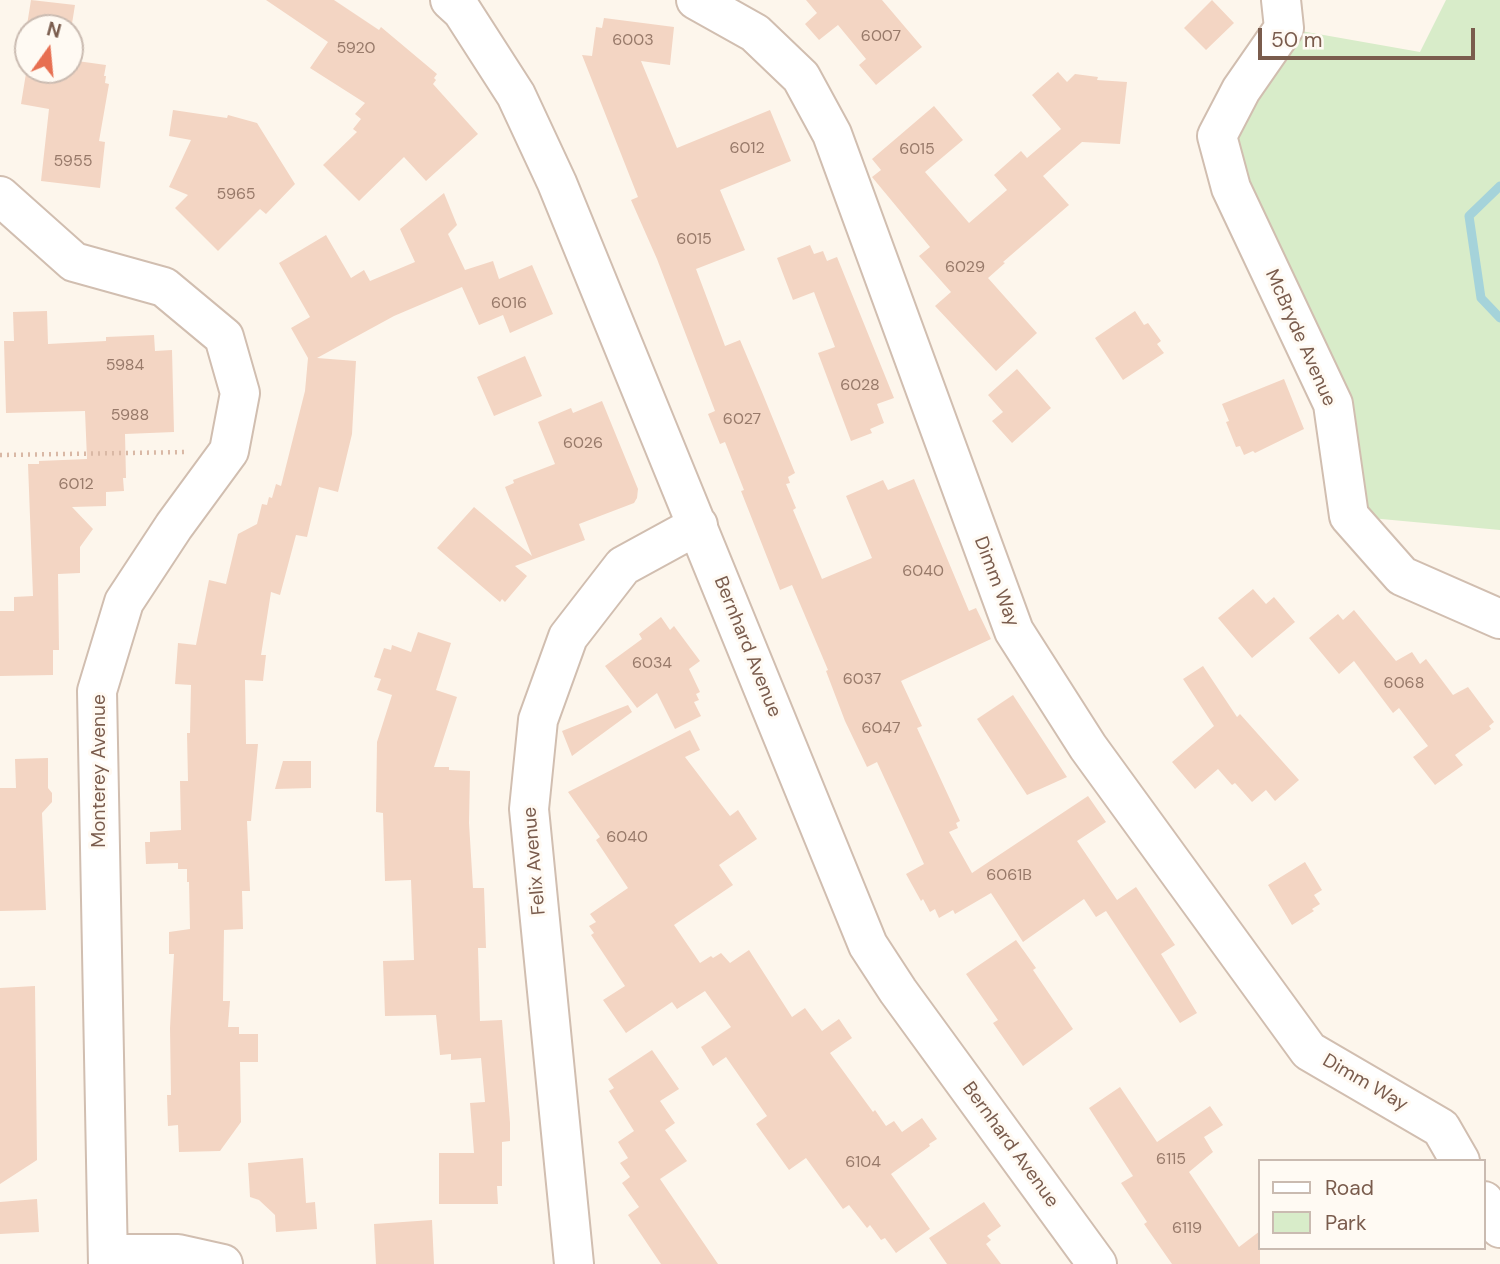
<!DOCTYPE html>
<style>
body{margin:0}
#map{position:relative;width:1500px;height:1264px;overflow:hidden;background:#fdf6ec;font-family:"DM Sans",sans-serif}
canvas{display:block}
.legend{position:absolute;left:1258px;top:1159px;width:228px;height:91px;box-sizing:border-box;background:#fffaf3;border:2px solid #cabbb1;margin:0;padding:9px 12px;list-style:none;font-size:21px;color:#7a5c4d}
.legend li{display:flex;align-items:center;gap:14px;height:35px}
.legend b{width:35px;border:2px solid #cabbb1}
.north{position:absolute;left:14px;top:14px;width:70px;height:70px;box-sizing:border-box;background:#fffaf3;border:2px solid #cabbb1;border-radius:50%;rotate:15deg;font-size:19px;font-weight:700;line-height:28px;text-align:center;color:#7a5c4d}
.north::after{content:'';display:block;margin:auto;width:24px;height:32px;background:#e76f51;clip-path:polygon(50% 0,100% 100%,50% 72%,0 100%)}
.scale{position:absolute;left:1258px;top:28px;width:217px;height:32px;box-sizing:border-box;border:4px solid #7a5c4d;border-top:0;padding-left:9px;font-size:21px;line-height:24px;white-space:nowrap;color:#7a5c4d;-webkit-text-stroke:5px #fffaf3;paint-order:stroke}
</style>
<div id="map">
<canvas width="1500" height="1264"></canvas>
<ul class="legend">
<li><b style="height:9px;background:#fff"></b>Road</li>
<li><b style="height:19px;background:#d8ecc9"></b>Park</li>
</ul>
<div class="north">N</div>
<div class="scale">50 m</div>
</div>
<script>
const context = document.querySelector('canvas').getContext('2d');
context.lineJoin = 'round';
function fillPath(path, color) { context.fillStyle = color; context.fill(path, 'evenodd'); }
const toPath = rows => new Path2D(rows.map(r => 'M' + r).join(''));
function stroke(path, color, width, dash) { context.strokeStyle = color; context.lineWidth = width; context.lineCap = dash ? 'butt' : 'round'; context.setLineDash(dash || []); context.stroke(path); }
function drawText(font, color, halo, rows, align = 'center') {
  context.font = font + ' "DM Sans",sans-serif'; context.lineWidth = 6; context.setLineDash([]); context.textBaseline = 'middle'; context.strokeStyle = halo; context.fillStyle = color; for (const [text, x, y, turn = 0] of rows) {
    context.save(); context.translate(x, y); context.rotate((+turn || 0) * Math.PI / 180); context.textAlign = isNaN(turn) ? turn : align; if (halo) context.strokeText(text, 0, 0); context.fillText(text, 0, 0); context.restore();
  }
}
const green = toPath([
 [1446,0,1500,0,1500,530,1349,516,1333,404,1231,188,1241,90,1284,28,1420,52]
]);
const stream = toPath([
 [1500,186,1469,216,1481,298,1500,318]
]);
const building = toPath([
 [31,0,75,5,70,36,70,28,28,28,28,45,24,44],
 [266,0,334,0,379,30,381,27,437,74,434,78,436,80,433,84,478,134,426,181,404,157,359,201,323,165,357,132,353,129,361,119,355,114,365,103,310,68,328,42],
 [806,0,882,0,922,47,876,85,859,65,866,59,838,25,819,40,805,24,817,13],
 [1212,0,1234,23,1206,50,1184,28],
 [604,18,674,27,670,65,641,61,677,148,770,110,791,161,720,190,745,250,696,269,725,346,740,340,762,392,795,473,788,477,790,483,786,484,796,508,793,510,822,579,872,558,846,496,883,480,888,490,914,479,969,611,976,608,991,639,901,681,922,726,917,728,960,821,956,823,958,828,949,832,972,873,1088,796,1106,822,1077,841,1117,900,1136,887,1175,945,1161,954,1197,1013,1180,1023,1106,911,1096,917,1084,899,1023,942,991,893,955,914,953,910,939,918,935,909,930,912,923,899,921,901,906,874,924,864,877,762,867,767,845,721,826,671,828,670,792,585,780,590,741,491,744,490,725,442,720,444,708,414,715,411,657,259,631,200,638,197,582,55,592,56,596,27,602,28],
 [70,60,106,65,104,76,106,76,105,83,109,84,99,141,105,142,100,188,41,181,49,109,21,104,28,61,28,70,70,70],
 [1058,72,1067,82,1075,74,1098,77,1097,80,1127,82,1120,144,1082,142,1043,176,1069,205,1003,262,1005,263,988,278,1037,333,996,371,935,306,951,292,919,256,930,247,872,177,881,170,872,159,934,106,963,140,925,172,969,223,1007,190,994,175,1021,151,1027,158,1061,129,1032,95],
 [173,110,227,118,228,115,257,123,295,184,266,214,260,209,218,251,175,208,188,195,169,187,191,140,169,136],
 [444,193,457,225,448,234,465,270,493,261,499,279,532,265,553,314,510,333,503,315,479,325,462,287,394,316,317,358,356,361,352,434,338,492,319,487,307,537,296,535,280,595,271,592,261,655,266,655,263,681,245,680,246,744,258,744,251,821,247,821,250,891,242,891,243,929,224,930,223,1001,230,1001,228,1027,239,1027,239,1034,258,1034,258,1062,240,1062,241,1122,220,1151,179,1152,178,1125,168,1126,167,1095,171,1095,170,1028,174,954,169,954,169,932,190,929,189,882,187,882,187,869,178,869,178,863,146,864,145,842,150,842,150,832,181,830,180,781,188,781,187,733,190,733,191,685,175,684,178,643,196,645,209,580,226,584,238,534,257,524,262,504,267,505,269,497,272,498,276,484,281,486,305,391,308,358,291,328,310,317,279,263,326,235,351,278,364,270,370,281,415,262,400,229],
 [810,245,814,254,823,251,827,261,837,257,894,398,877,404,884,423,870,429,872,433,851,441,818,353,835,347,814,292,793,300,777,258],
 [47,311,48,344,106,341,106,337,154,335,155,351,172,350,174,432,125,434,126,478,123,478,124,491,106,492,106,506,72,507,93,529,80,547,80,573,58,574,59,650,53,650,53,675,0,676,0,611,14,611,14,597,33,596,28,464,39,464,39,461,87,459,85,411,6,413,4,341,14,341,13,312],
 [1135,311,1144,325,1148,323,1161,341,1157,344,1164,353,1123,380,1095,338],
 [525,356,542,396,494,416,477,377],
 [1017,369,1051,408,1012,443,992,421,1003,412,988,395],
 [1284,379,1304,429,1255,453,1253,451,1244,455,1240,446,1236,447,1226,422,1229,421,1222,404],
 [602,401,638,489,637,498,634,503,579,524,585,540,515,566,527,576,505,602,502,599,500,602,437,548,474,507,532,556,505,487,514,483,513,480,555,464,538,422,571,408,573,413],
 [1253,589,1266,604,1274,597,1295,622,1252,658,1218,618],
 [1354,610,1396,661,1412,652,1420,664,1426,659,1453,695,1468,687,1494,722,1489,726,1491,729,1455,755,1463,765,1435,785,1413,757,1428,746,1399,708,1393,713,1354,661,1339,674,1309,638,1338,614,1343,620],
 [661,617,670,630,674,626,700,661,689,669,700,692,696,694,699,700,694,702,701,716,675,729,657,693,637,708,605,666,642,639,639,634],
 [418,632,451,643,436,690,457,697,434,767,449,767,449,770,470,771,469,823,473,888,484,888,486,948,478,948,480,1021,502,1020,510,1123,510,1141,502,1142,502,1186,497,1186,498,1204,439,1204,439,1153,474,1153,470,1103,485,1102,481,1058,451,1060,451,1054,440,1055,436,1015,385,1016,383,961,414,960,411,880,385,881,383,813,376,812,377,742,392,695,377,690,381,679,374,677,384,648,391,650,392,645,411,652],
 [1203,666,1237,717,1240,714,1299,780,1275,801,1266,790,1252,802,1235,783,1232,785,1218,769,1195,789,1172,762,1214,726,1183,679],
 [1013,695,1067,777,1027,795,977,719],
 [628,705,632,712,572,756,562,731],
 [690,730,700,750,685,757,730,816,738,810,757,839,719,865,733,885,674,925,700,963,711,956,713,958,721,953,730,963,749,950,792,1017,805,1008,822,1031,839,1019,852,1038,830,1053,873,1112,875,1110,886,1126,894,1121,902,1132,922,1118,937,1139,929,1144,930,1146,891,1174,930,1229,896,1253,885,1238,881,1240,870,1225,867,1228,849,1205,843,1209,806,1158,789,1170,756,1124,767,1116,726,1057,713,1066,701,1047,731,1027,705,991,677,1009,672,1002,626,1033,603,1000,625,986,591,935,594,933,589,926,596,922,590,914,628,888,596,840,600,837,568,792],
 [48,758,48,788,52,793,52,802,42,813,46,910,0,911,0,788,16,788,15,759],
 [283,761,311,761,311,788,275,789],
 [1305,862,1322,890,1314,895,1320,904,1312,909,1314,911,1292,925,1268,885],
 [1016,940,1036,968,1033,970,1073,1029,1023,1066,993,1023,998,1020,966,974],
 [35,986,37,1160,0,1184,0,988],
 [652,1050,679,1089,660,1101,675,1123,665,1130,687,1161,660,1179,718,1264,661,1264,628,1215,639,1207,622,1183,630,1177,620,1163,628,1158,618,1142,634,1131,609,1091,614,1088,608,1079],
 [1120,1087,1157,1142,1210,1106,1223,1125,1204,1137,1213,1152,1189,1172,1239,1247,1260,1231,1260,1264,1172,1264,1144,1224,1147,1222,1121,1183,1133,1176,1089,1108],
 [303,1158,306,1203,315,1202,317,1229,276,1232,275,1215,259,1200,250,1197,248,1163],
 [37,1199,39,1232,0,1234,0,1202],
 [984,1202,1001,1226,987,1236,991,1240,986,1244,1001,1264,947,1264,929,1238],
 [432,1220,434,1264,376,1264,374,1224]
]);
const path = toPath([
 [0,455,188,452]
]);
const minor = toPath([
 [450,0,462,11,516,95,557,183,868,945,898,991,1097,1264],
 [696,0,755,33,801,77,832,134,1014,631,1088,747,1309,1051,1441,1128,1460,1161],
 [1281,0,1284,28,1241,90,1217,136,1231,188,1333,404,1349,516,1402,576,1500,619],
 [0,196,74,262,164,287,224,337,240,393,229,451,174,526,124,602,97,691,108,1264],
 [1484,1201,1500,1228],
 [108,1254,178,1254,223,1264],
 [574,1264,529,809,538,720,568,637,623,566,698,525]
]);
const numberNames = [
 ["6007",881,37],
 ["6003",633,41],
 ["5920",356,49],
 ["6012",747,149],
 ["6015",917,150],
 ["5955",73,162],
 ["5965",236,195],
 ["6015",694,240],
 ["6029",965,268],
 ["6016",509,304],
 ["5984",125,366],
 ["6028",860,386],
 ["5988",130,416],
 ["6027",742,420],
 ["6026",583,444],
 ["6012",76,485],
 ["6040",923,572],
 ["6034",652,664],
 ["6037",862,680],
 ["6068",1404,684],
 ["6047",881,729],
 ["6040",627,838],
 ["6061B",1009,876],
 ["6115",1171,1160],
 ["6104",863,1163],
 ["6119",1187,1229]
];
const streetNames = [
 ["McBryde Avenue",1300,338,66],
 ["Dimm Way",996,582,69],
 ["Bernhard Avenue",747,647,68],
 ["Monterey Avenue",100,771,-90],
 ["Felix Avenue",535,861,-95],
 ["Dimm Way",1365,1083,30],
 ["Bernhard Avenue",1010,1145,54]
];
fillPath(green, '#d8ecc9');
stroke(stream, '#a5d3da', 9);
fillPath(building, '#f3d5c3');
stroke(minor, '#d1beb0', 42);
stroke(path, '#d9b8a5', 4.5, [2, 5]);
stroke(minor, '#fff', 38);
drawText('16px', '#987a6a', null, numberNames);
drawText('19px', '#7a5c4d', '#fffaf3', streetNames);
</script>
